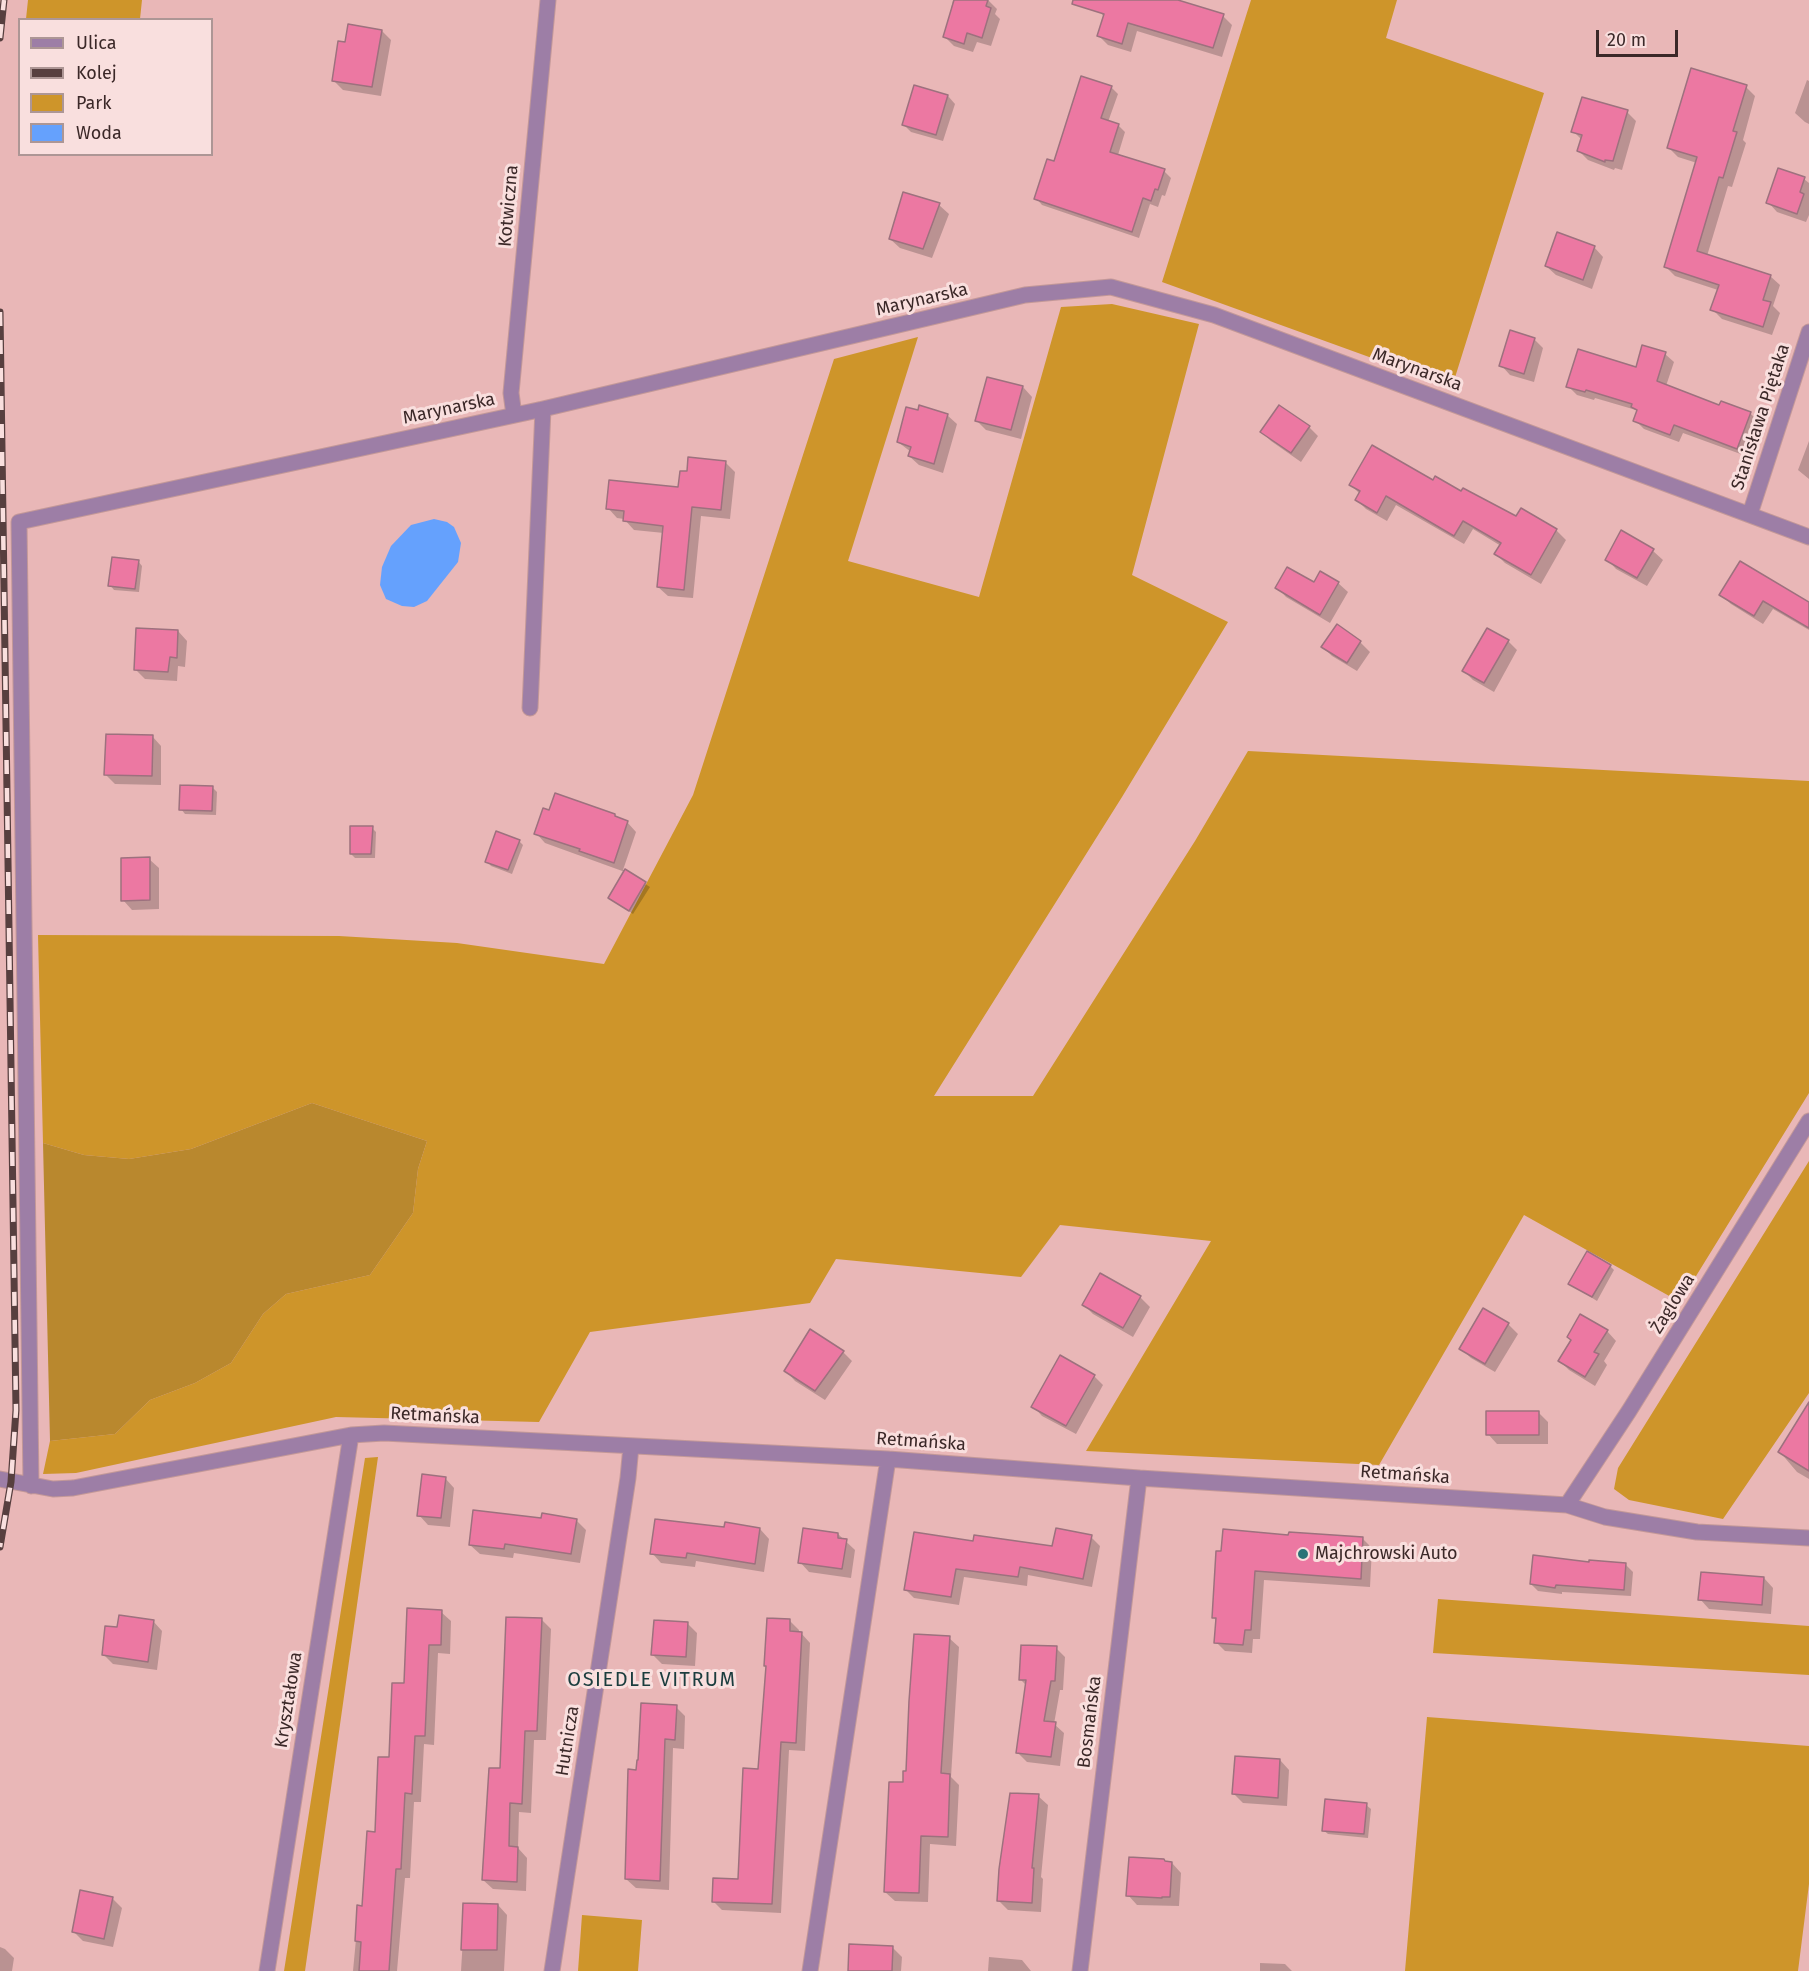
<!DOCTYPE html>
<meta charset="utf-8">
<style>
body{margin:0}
#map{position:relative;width:1809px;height:1971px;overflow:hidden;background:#e9b7b7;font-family:"Fira Sans",sans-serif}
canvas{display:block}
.legend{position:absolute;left:18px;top:18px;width:195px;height:138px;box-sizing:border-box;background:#f9dfde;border:2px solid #ad9695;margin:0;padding:8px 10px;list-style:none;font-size:18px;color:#3b2828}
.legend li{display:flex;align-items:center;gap:12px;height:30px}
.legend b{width:30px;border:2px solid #ad9695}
.scale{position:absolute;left:1596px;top:30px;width:82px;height:27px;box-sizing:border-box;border:3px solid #3b2828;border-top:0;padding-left:8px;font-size:18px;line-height:21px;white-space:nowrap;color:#3b2828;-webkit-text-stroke:4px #f9dfde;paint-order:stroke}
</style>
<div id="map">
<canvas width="1809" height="1971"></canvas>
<ul class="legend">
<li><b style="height:8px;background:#9d7ea6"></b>Ulica</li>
<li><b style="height:8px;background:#573f3f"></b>Kolej</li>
<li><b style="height:16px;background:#ce952a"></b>Park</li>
<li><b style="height:16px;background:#65a1fd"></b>Woda</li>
</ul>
<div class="scale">20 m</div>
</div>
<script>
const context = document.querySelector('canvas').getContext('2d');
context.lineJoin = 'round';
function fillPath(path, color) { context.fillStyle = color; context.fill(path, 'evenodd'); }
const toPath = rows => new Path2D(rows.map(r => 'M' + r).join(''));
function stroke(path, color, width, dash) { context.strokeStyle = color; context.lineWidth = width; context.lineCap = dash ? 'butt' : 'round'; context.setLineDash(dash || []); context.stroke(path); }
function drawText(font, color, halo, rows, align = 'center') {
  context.font = font + ' "Fira Sans",sans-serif'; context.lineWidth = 6; context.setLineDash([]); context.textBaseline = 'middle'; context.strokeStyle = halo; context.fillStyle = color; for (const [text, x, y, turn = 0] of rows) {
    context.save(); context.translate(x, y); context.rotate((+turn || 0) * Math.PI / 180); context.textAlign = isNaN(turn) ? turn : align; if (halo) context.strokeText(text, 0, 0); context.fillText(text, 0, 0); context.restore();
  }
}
const green = toPath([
 [28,0,142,0,140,19,26,19],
 [1251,0,1397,0,1386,38,1544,93,1452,387,1162,282],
 [1112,304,1199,324,1132,575,1228,622,1122,797,934,1096,1033,1096,1195,841,1248,751,1809,781,1809,1093,1680,1302,1524,1215,1379,1465,1086,1451,1211,1241,1060,1225,1021,1277,836,1259,810,1303,590,1332,539,1422,336,1417,76,1473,43,1474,50,1441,115,1434,150,1400,195,1383,231,1363,263,1314,286,1294,370,1275,413,1213,418,1169,427,1141,312,1103,191,1149,129,1159,84,1155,43,1143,38,935,339,936,457,943,604,964,693,795,834,359,918,337,848,561,979,597,1061,307],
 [1809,1161,1809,1393,1723,1519,1629,1500,1614,1489,1618,1468],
 [378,1457,305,1971,284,1971,365,1458],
 [1438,1599,1809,1626,1809,1675,1433,1653],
 [1427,1717,1809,1746,1809,1884,1798,1971,1405,1971],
 [582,1915,642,1920,638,1971,578,1971]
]);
const forest = toPath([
 [312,1103,427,1141,418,1169,413,1213,370,1275,286,1294,263,1314,231,1363,195,1383,150,1400,115,1434,50,1441,43,1143,84,1155,129,1159,191,1149]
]);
const water = toPath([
 [434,519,447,522,454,527,461,543,458,562,427,601,414,607,402,606,386,599,380,585,382,567,391,546,411,525]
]);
const shadow = toPath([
 [953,0,988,0,997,9,995,14,1000,19,991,46,977,42,973,52,954,46,945,37],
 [1105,0,1172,0,1223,16,1232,25,1222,57,1137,31,1131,52,1108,45,1098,35,1104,17,1101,13],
 [382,31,391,40,381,96,343,90,334,81,346,43],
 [1807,80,1809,81,1809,124,1805,122,1795,113],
 [1111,87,1118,94,1108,122,1118,125,1125,132,1118,155,1164,171,1171,178,1165,196,1162,195,1158,207,1150,204,1139,238,1042,205,1036,198,1055,163],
 [1746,87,1755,96,1743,140,1746,143,1732,187,1728,186,1707,256,1770,276,1780,285,1773,306,1780,313,1772,335,1722,319,1712,309,1718,290,1675,276,1665,266,1697,163,1678,157,1669,148],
 [948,96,955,104,943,141,911,132,903,124],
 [1627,112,1636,121,1622,170,1615,168,1614,170,1588,160,1579,151,1582,140,1573,131],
 [1804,179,1809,183,1809,215,1806,222,1777,212,1768,202],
 [939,205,949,214,932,258,900,248,890,239],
 [1594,247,1603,257,1592,289,1556,275,1546,266],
 [1534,339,1543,348,1534,382,1510,375,1501,365],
 [1665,354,1674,362,1666,386,1720,407,1750,413,1759,422,1746,456,1683,433,1679,442,1644,429,1635,420,1638,412,1636,410,1595,398,1594,400,1577,395,1568,386,1637,369],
 [1023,387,1032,397,1021,439,986,430,976,420],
 [947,415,957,424,943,473,919,465,909,456,911,452,898,442],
 [1309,427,1318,436,1301,462,1271,441,1262,432],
 [1809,441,1809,479,1798,470],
 [725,462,735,472,730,519,701,516,693,598,668,596,658,587,664,533,634,530,624,519,617,518,608,508,680,489,688,473],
 [1433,482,1517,518,1521,510,1557,531,1566,540,1541,584,1505,563,1496,554,1501,546,1473,529,1464,544,1396,505,1387,521,1366,509,1357,500,1360,494,1351,485],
 [1622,533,1653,551,1663,560,1647,586,1616,569,1607,559],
 [138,561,142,566,139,592,114,590,110,585],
 [1338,583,1348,592,1330,623,1286,597,1277,587],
 [1721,595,1809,602,1809,630,1773,609,1763,624,1731,604],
 [1337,626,1360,642,1370,652,1357,671,1332,656,1323,647],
 [178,631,187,641,185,667,178,666,177,681,145,679,136,670],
 [1508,641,1517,650,1494,692,1473,680,1464,671],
 [152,736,161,746,161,785,115,784,106,775],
 [213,788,217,792,216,815,185,814,181,809],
 [618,819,627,822,636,832,623,870,650,887,633,914,609,897,625,872,545,843,536,833],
 [372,828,376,832,375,858,355,858,351,854],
 [519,841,523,845,512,874,491,866,487,861],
 [149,859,159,868,159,909,132,910,123,900],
 [1610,1266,1614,1270,1597,1301,1570,1284],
 [1101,1275,1140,1297,1150,1307,1133,1337,1093,1314,1084,1305],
 [1484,1310,1508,1324,1518,1334,1495,1372,1471,1358,1461,1349],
 [1607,1331,1616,1341,1604,1361,1607,1365,1595,1386,1569,1370,1560,1361],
 [843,1352,852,1361,825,1400,795,1381,786,1371],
 [1094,1376,1103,1385,1076,1434,1042,1416,1033,1406],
 [1538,1412,1548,1422,1548,1444,1497,1444,1488,1434],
 [1809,1426,1809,1479,1797,1472,1780,1452],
 [445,1478,454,1488,450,1527,428,1525,419,1515],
 [542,1519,576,1520,586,1530,580,1563,514,1553,513,1558,480,1554,470,1545],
 [725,1529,760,1529,769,1539,764,1572,696,1561,695,1567,661,1563,652,1553],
 [838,1534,855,1550,851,1578,809,1572,800,1562],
 [1091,1537,1100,1546,1092,1587,1028,1575,1027,1586,964,1577,959,1605,914,1598,905,1589,974,1542,1053,1548],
 [1290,1537,1363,1539,1372,1548,1370,1587,1264,1580,1260,1639,1253,1639,1252,1653,1225,1651,1216,1642,1217,1621,1213,1617,1218,1552],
 [1590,1564,1626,1565,1633,1572,1631,1596,1562,1592,1562,1594,1538,1591,1531,1584],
 [1764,1578,1773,1588,1771,1614,1709,1609,1700,1599],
 [441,1612,451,1621,450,1654,438,1653,434,1745,424,1744,421,1802,414,1802,410,1878,405,1878,397,1971,353,1971,359,1907,364,1907,405,1685],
 [542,1620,551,1629,546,1740,534,1740,531,1813,519,1812,518,1848,527,1858,526,1891,493,1889,483,1880,502,1770],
 [153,1621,162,1631,157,1670,113,1664,103,1654,119,1629],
 [790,1621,799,1630,799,1633,801,1633,810,1643,805,1751,789,1750,781,1913,722,1910,713,1901,740,1881,759,1771,768,1668,765,1665],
 [688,1624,697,1633,695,1666,662,1664,653,1655],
 [949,1638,959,1647,951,1777,959,1785,956,1846,930,1844,928,1902,895,1901,885,1892,904,1784],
 [1056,1648,1065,1657,1063,1690,1060,1690,1054,1724,1064,1733,1060,1766,1027,1762,1017,1752,1027,1686,1020,1679],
 [676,1707,685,1716,684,1749,673,1748,669,1890,636,1888,626,1879,637,1771],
 [1280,1760,1289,1770,1287,1806,1243,1803,1234,1794],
 [1038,1796,1048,1805,1041,1877,1043,1879,1041,1912,1008,1910,999,1901],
 [1366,1805,1371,1809,1368,1838,1328,1834,1323,1830],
 [1172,1863,1181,1873,1179,1906,1137,1905,1128,1895],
 [112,1898,122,1908,113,1947,83,1941,73,1931],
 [465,1904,498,1905,507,1915,504,1971,461,1971],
 [0,1947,5,1949,14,1958,12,1971,0,1971],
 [892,1947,902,1957,901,1971,849,1971],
 [989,1957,1022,1960,1031,1971,988,1971],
 [1260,1963,1285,1964,1292,1971,1260,1971]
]);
const building = toPath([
 [954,0,988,0,986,6,991,8,982,38,967,33,964,44,943,37,954,0],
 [1073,0,1178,0,1224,14,1213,48,1128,23,1122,44,1097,36,1104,14,1072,4,1073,0],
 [348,24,382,30,372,87,332,81,338,41,345,42,348,24],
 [1691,68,1747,85,1733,131,1737,132,1723,178,1719,177,1697,251,1771,275,1763,300,1771,302,1763,327,1710,310,1719,285,1664,267,1697,157,1667,148,1691,68],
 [1081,76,1112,86,1101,118,1119,124,1110,152,1165,169,1158,190,1155,189,1151,201,1143,198,1132,232,1034,199,1047,159,1054,161,1081,76],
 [914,85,948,95,936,135,902,125,914,85],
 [1582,97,1628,110,1613,161,1605,160,1605,162,1577,151,1582,135,1571,132,1582,97],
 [1778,168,1805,177,1800,192,1804,194,1797,214,1766,203,1778,168],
 [903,192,940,203,923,249,889,239,903,192],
 [1557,232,1595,246,1583,280,1545,266,1557,232],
 [1510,330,1535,338,1524,374,1499,366,1510,330],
 [1642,345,1666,352,1657,381,1719,405,1721,401,1751,412,1737,449,1674,425,1670,435,1633,421,1637,410,1631,407,1632,404,1586,390,1585,392,1566,387,1578,349,1636,367,1642,345],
 [987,377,1023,386,1011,430,975,421,987,377],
 [919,405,948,414,934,464,908,456,911,447,897,442,906,407,918,410,919,405],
 [1279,405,1310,426,1291,453,1260,432,1279,405],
 [1372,445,1433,480,1435,476,1461,491,1463,488,1516,516,1521,508,1557,529,1531,575,1494,554,1501,543,1463,521,1454,536,1386,496,1377,513,1355,500,1360,491,1349,485,1372,445],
 [688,457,726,461,721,510,692,507,684,590,657,587,663,526,623,521,624,511,606,509,609,480,678,487,680,471,687,471,688,457],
 [1621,530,1654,549,1637,578,1605,560,1621,530],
 [112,557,139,560,135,589,108,586,112,557],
 [1740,561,1809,602,1809,628,1763,601,1754,616,1719,595,1740,561],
 [1287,567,1314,582,1320,571,1339,582,1320,615,1275,588,1287,567],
 [1337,624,1361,641,1347,663,1321,647,1337,624],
 [136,628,178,630,177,658,170,657,168,672,134,670,136,628],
 [1487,628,1509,640,1484,683,1462,671,1487,628],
 [106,734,153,735,152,776,104,775,106,734],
 [180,785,213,786,212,811,179,810,180,785],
 [555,793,615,814,615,816,628,821,614,863,579,851,580,849,534,834,543,808,549,810,555,793],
 [350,826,373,826,371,854,350,854,350,826],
 [496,831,520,840,508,870,485,862,496,831],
 [150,857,150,900,121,901,121,858,150,857],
 [625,869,646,882,629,911,608,898,625,869],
 [1587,1251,1611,1265,1592,1297,1568,1284,1587,1251],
 [1100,1273,1141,1296,1123,1328,1082,1305,1100,1273],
 [1483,1308,1509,1323,1485,1364,1459,1349,1483,1308],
 [1580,1314,1608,1330,1594,1352,1599,1354,1585,1377,1558,1361,1571,1340,1567,1337,1580,1314],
 [810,1329,844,1351,815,1391,784,1371,810,1329],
 [1060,1355,1095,1375,1066,1426,1031,1407,1060,1355],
 [1809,1402,1809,1471,1778,1452,1809,1402],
 [1486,1411,1539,1411,1539,1435,1486,1435,1486,1411],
 [422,1474,446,1477,441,1518,417,1516,422,1474],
 [473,1510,541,1518,542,1513,577,1519,571,1554,505,1544,504,1549,469,1545,473,1510],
 [655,1519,724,1527,725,1522,760,1528,755,1564,687,1553,686,1558,650,1554,655,1519],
 [803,1528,838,1533,838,1538,847,1539,842,1569,798,1563,803,1528],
 [1056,1528,1092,1535,1083,1579,1020,1567,1018,1577,956,1569,951,1597,904,1590,914,1532,973,1541,974,1535,1052,1546,1056,1528],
 [1223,1529,1288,1535,1289,1532,1363,1537,1361,1579,1255,1571,1251,1630,1245,1630,1243,1645,1214,1643,1216,1618,1212,1618,1216,1551,1221,1551,1223,1529],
 [1533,1555,1589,1562,1589,1560,1626,1563,1624,1590,1556,1585,1555,1588,1530,1584,1533,1555],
 [1701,1572,1764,1577,1762,1605,1698,1600,1701,1572],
 [407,1608,442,1610,441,1645,429,1645,425,1736,415,1736,412,1794,405,1793,401,1869,396,1869,389,1971,359,1971,361,1942,355,1941,357,1905,362,1906,367,1831,375,1832,378,1757,389,1757,392,1683,404,1683,407,1608],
 [119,1615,154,1620,148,1662,102,1655,105,1626,117,1627,119,1615],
 [506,1617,542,1618,537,1731,525,1731,522,1804,510,1803,509,1846,518,1847,517,1882,482,1880,489,1768,500,1768,506,1617],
 [767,1618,790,1619,790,1631,802,1632,796,1743,781,1742,772,1904,712,1902,713,1878,738,1879,743,1768,758,1769,766,1666,764,1666,767,1618],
 [654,1620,688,1622,686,1657,651,1655,654,1620],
 [914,1634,950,1636,941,1773,950,1774,948,1837,921,1836,919,1893,884,1892,889,1782,903,1782,903,1771,906,1771,909,1701,914,1634],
 [1021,1645,1057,1646,1055,1681,1051,1681,1044,1721,1056,1722,1051,1757,1016,1753,1026,1680,1019,1680,1021,1645],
 [641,1703,677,1705,675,1740,665,1739,660,1881,625,1879,628,1769,636,1770,637,1760,638,1760,641,1703],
 [1235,1756,1280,1759,1278,1798,1232,1794,1235,1756],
 [1010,1793,1039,1794,1032,1868,1034,1868,1032,1903,997,1901,999,1869,1010,1793],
 [1325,1799,1367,1803,1364,1834,1322,1831,1325,1799],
 [1129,1857,1164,1859,1165,1861,1172,1862,1170,1897,1162,1897,1162,1898,1126,1896,1129,1857],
 [80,1890,113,1897,104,1939,72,1932,80,1890],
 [463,1903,498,1904,497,1950,461,1950,463,1903],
 [849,1944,893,1946,892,1971,848,1971,849,1944]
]);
const minor = toPath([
 [514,415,511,393,548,0],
 [1750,514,1809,332],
 [530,708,543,409],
 [0,1479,53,1489,73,1488,351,1435,384,1433,888,1459,1139,1478,1567,1505,1605,1517,1697,1532,1809,1538],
 [31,1486,19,522,543,409,1025,295,1111,287,1214,315,1809,537],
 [1567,1505,1629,1411,1809,1121],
 [267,1971,351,1435],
 [552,1971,628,1478,631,1446],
 [810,1971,888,1459],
 [1080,1971,1139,1478]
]);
const rail = toPath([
 [0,38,4,0],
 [0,312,16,1410,11,1482,0,1547]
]);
const markers = [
 [1303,1554,6,"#297376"]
];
const streetNames = [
 ["Kotwiczna",509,206,-85],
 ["Marynarska",922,300,-13],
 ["Marynarska",1417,370,20],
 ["Marynarska",449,409,-12],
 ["Stanisława Piętaka",1761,417,-72],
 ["Żaglowa",1673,1304,-58],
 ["Retmańska",435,1416,3],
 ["Retmańska",921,1442,4],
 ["Retmańska",1405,1475,4],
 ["Kryształowa",289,1700,-81],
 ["Bosmańska",1090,1722,-83],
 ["Hutnicza",568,1741,-81]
];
const poiNames = [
 ["Majchrowski Auto",1315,1554]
];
const neighbourhoodNames = [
 ["OSIEDLE VITRUM",652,1680]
];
fillPath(green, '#ce952a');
fillPath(forest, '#b9882e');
fillPath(water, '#65a1fd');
fillPath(shadow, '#0003');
fillPath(building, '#ec78a2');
stroke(building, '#9d717e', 1.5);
stroke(minor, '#c39898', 17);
stroke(minor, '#9d7ea6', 15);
stroke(rail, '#573f3f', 7);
stroke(rail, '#f9dfde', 4.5, [14]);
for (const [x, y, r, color] of markers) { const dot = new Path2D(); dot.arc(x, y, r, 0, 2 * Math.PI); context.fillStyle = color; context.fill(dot); stroke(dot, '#f9dfde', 2); }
drawText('18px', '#3b2828', '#f9dfde', streetNames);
drawText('18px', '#3b2828', '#f9dfde', poiNames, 'left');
context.letterSpacing = '1.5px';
drawText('20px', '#1b3d3e', '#f9dfde', neighbourhoodNames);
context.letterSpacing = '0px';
</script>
